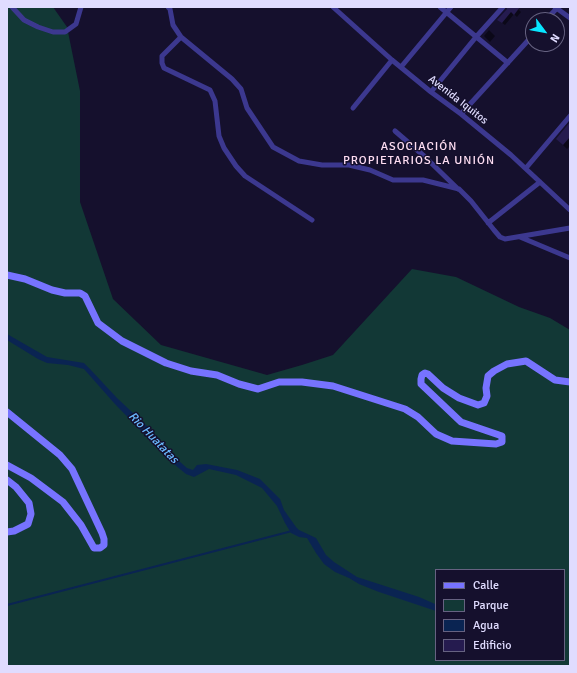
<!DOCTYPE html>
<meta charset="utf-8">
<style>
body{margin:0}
#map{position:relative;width:577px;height:673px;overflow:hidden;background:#15102d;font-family:Signika,sans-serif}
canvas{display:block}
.frame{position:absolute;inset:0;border:8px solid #e0dcff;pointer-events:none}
.legend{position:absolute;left:435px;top:569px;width:130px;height:92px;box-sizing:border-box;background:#15102d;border:1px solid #666281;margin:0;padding:5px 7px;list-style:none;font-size:12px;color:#e0dcff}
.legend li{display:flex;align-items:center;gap:8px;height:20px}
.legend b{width:20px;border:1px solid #666281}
.north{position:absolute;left:525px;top:12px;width:40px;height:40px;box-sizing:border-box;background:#15102d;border:1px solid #666281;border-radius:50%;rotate:122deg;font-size:11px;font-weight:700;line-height:16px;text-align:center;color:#e0dcff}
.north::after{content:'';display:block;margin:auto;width:14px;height:18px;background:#08e6ff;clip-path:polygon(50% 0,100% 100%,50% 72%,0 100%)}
</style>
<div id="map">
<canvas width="577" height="673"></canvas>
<div class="frame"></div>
<ul class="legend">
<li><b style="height:5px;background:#7773ff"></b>Calle</li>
<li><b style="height:11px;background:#123836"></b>Parque</li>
<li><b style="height:11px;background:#0a2452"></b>Agua</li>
<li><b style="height:11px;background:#251b4f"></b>Edificio</li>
</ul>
<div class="north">N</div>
</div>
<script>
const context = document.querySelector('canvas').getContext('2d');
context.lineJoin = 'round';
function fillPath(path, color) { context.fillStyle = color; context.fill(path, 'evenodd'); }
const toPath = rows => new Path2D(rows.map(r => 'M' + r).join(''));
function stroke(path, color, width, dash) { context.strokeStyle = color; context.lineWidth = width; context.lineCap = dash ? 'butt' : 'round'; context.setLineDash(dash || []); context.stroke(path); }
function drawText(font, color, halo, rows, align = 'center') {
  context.font = font + ' Signika,sans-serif'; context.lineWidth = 3; context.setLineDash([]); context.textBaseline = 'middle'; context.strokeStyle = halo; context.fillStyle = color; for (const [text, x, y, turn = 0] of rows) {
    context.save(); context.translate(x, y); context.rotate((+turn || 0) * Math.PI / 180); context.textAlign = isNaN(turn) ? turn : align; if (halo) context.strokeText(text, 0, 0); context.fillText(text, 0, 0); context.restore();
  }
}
const green = toPath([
 [7,7,53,7,67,27,80,91,80,202,113,299,161,345,267,375,302,365,333,355,412,269,456,277,519,307,550,318,570,330,570,666,7,666],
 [436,570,564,570,564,660,436,660]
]);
const water = toPath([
 [7,334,47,357,84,363,90,369,117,398,149,428,172,455,187,468,193,470,197,465,206,464,237,470,260,479,280,499,284,510,296,527,299,530,316,538,326,555,334,562,357,577,419,597,435,604,436,605,436,611,379,592,359,584,349,578,335,572,324,564,316,553,307,538,299,537,291,533,285,523,277,506,262,488,236,475,209,469,194,477,186,474,169,460,114,403,84,369,68,365,47,363,38,359,7,340]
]);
const shadow = toPath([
 [510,7,516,7,521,12,517,17,514,14,505,25,501,22],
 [489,30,495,36,490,42,484,36],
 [570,125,570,146,567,149,557,139]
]);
const stream = toPath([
 [7,605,292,531]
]);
const building = toPath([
 [507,7,520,7,514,15,511,12,502,23,497,20,507,9],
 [570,122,570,137,563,145,556,139]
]);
const street = toPath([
 [12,7,24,20,38,27,53,32,65,32,76,24,81,7],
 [168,7,170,9,173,25,181,37,232,79,241,89,247,108,273,147,299,161,322,165,349,165,370,170,393,180,423,180,459,189,471,201,494,230,500,237,505,239,570,228],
 [333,7,392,60,431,92,461,114,511,155,570,210],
 [440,7,508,63],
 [555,7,570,18],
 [546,20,557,8],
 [181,37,162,56,162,63,164,68,210,90,215,101,219,136,224,148,236,166,245,176,312,220],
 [401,67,451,7],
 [431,92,476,37,503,7],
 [353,108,392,60],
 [461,114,533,35],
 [395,131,424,156,458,189],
 [526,168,570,116],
 [488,223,540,182],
 [520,237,570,258]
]);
const secondary = toPath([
 [7,275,25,279,52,290,65,293,80,293,85,296,98,323,122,341,166,363,191,371,217,375,239,384,258,389,279,382,302,382,333,386,405,409,418,417,436,434,452,441,496,444,502,442,502,436,461,422,421,384,421,379,422,375,425,373,428,374,443,388,459,398,478,405,484,403,487,396,486,388,488,376,494,371,507,364,526,361,555,380,570,382],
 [7,412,60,455,72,469,102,533,104,539,104,545,100,548,94,548,81,525,63,502,31,478,7,465],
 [7,480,16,487,29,503,31,514,28,524,14,531,7,532]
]);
const streetNames = [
 ["Avenida Iquitos",458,100,38]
];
const neighbourhoodNames = [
 ["ASOCIACIÓN",419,147],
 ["PROPIETARIOS LA UNIÓN",419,161]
];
const waterNames = [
 ["Rio Huatatas",153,438,46]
];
fillPath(green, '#123836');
fillPath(water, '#0a2452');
fillPath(shadow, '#0007');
stroke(stream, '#0a2452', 2);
fillPath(building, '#251b4f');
stroke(street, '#3c388f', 5);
stroke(secondary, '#7773ff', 7);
drawText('11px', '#e0dcff', '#15102d', streetNames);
context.letterSpacing = '1px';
drawText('12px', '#ffdef3', '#15102d', neighbourhoodNames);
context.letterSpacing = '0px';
drawText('italic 12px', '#6abaff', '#15102d', waterNames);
</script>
